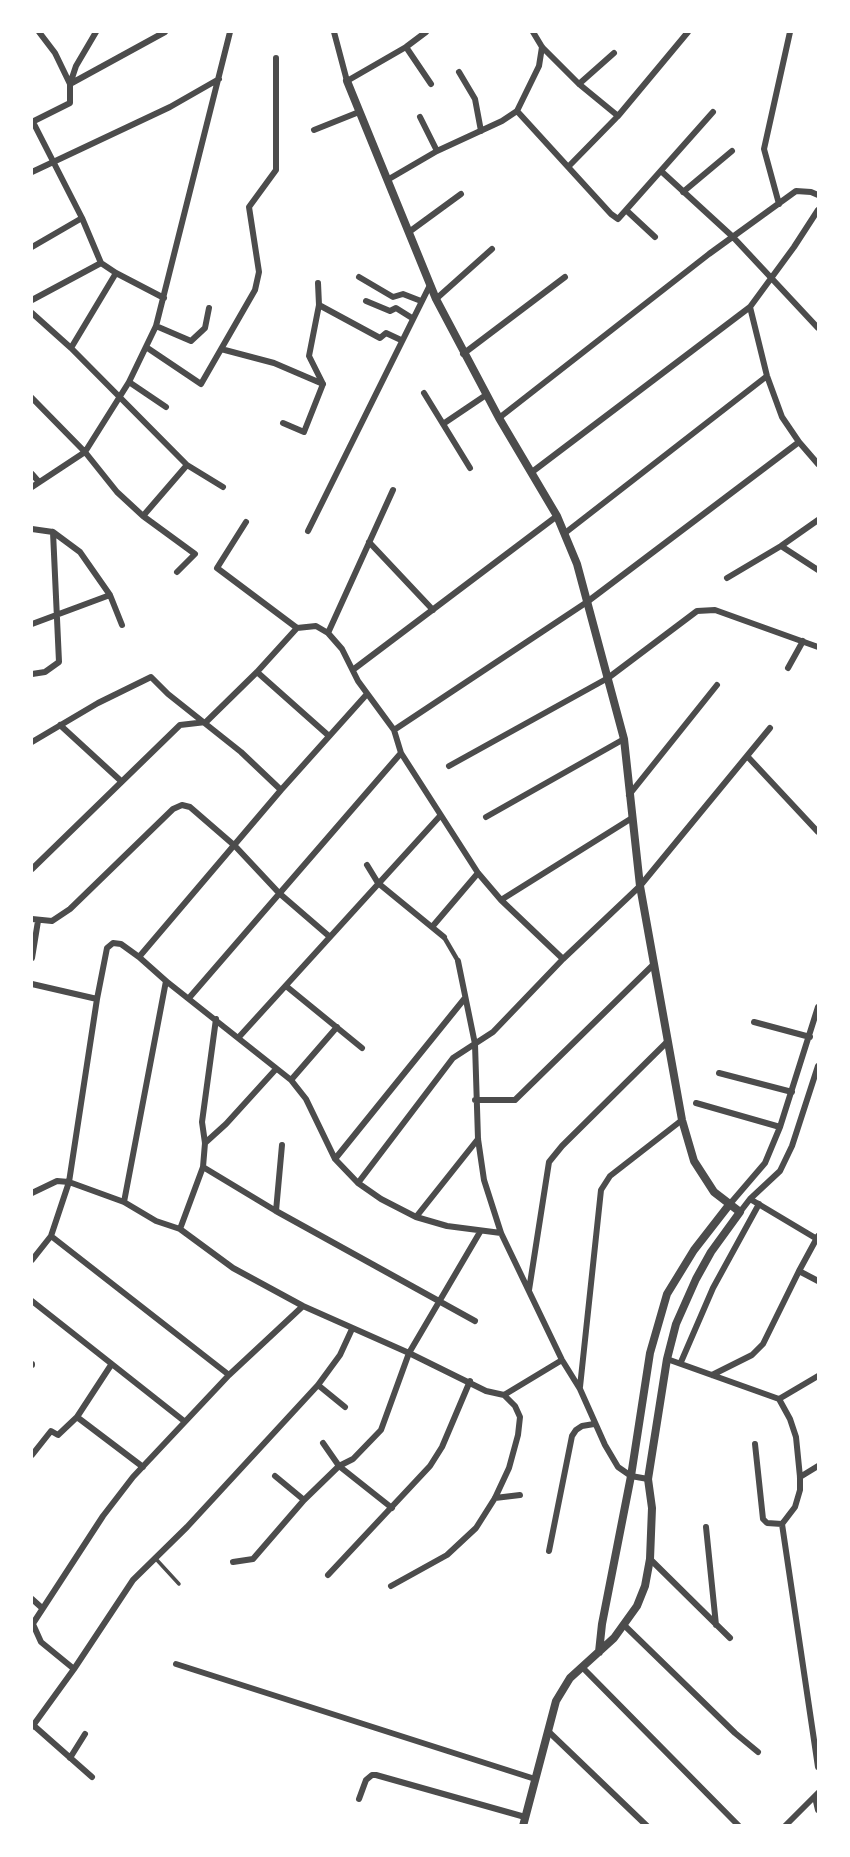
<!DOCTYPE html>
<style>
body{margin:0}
#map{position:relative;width:850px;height:1857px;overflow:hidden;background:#fff;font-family:Literata,serif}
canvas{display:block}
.frame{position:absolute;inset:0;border:33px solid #fff;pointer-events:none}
</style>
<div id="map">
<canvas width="850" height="1857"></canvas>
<div class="frame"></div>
</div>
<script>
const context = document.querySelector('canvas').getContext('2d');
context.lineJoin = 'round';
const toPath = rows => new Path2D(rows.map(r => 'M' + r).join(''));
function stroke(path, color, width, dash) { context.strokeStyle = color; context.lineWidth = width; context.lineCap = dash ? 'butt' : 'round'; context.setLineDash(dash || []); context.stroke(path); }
const service = toPath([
 [156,1559,179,1584]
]);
const pedestrian = toPath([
 [444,937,458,961]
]);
const minor = toPath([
 [39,32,55,53,70,84],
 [334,32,347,81,406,47,426,32],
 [533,32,542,47,579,84,618,116],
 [406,47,431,84],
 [459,72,475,99,481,131],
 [70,84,165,32],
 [579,84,614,53],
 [517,111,611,214,618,219,713,112],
 [420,117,437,151],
 [32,122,70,103,70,84,76,66,96,32],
 [33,122,82,218,101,263,116,273,164,298],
 [314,130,359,112],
 [569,166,618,116,688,32],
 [661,171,733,237,818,328],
 [32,172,170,107,219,79],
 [389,179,437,151,502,121,517,111,539,66,542,47],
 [683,192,732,151],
 [779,204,764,149,790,32],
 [626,210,655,237],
 [409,232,461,194],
 [32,247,82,218],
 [359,277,393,297,403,294,421,301],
 [318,283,319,305,309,356,323,384],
 [436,299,492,249],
 [32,300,101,263],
 [366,301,390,311,396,308,412,318],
 [319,305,380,338,386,333,401,340],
 [750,307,767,376,782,417,799,442,818,464],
 [32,313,71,348,187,465,223,487],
 [156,326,191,341,205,328,209,308],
 [146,347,201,384,255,290,259,272,249,207,276,170,276,58],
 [71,348,116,273],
 [221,349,274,363,323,384],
 [463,354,565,277],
 [129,382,166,407],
 [424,393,470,468],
 [32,398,85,452,117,492,143,516,195,554,177,572],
 [499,418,709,254,796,191,811,192,818,195],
 [283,423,304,432,323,384],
 [443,424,486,395],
 [532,472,750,307,794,247,818,210],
 [32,474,39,482],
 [32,487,85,452,129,382,156,326,230,32],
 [143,516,187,465],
 [246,522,217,568,297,628],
 [32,529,53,532,59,662,45,672,32,674],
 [308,531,430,285],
 [53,532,80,552,110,595,122,625],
 [565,533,767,376],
 [369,542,433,610],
 [781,546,818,570],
 [727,578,781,546,818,520],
 [32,624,110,595],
 [297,628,316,626,328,633,342,649,358,681,394,730,401,753,478,873,501,900,563,959],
 [328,633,393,490],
 [788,668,803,641],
 [354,669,557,516],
 [257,672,329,736],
 [60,725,121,781],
 [394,730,587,602,799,442],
 [32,742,98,703,151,677,168,694,241,752,281,790],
 [748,757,818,832],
 [449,766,608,678,697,611,715,610,818,647],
 [629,795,717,685],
 [486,817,624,739],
 [367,865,378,883,444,937],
 [32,869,180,725,206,722,257,672,297,628],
 [501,900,632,818],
 [32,919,52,921,70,909,173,809,182,805,190,807,235,846,279,893,330,937],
 [432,927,478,873],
 [139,957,281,790,367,694],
 [32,958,38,921],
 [458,961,475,1044,478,1139,484,1180,501,1233,562,1360,580,1389,605,1445,618,1467,631,1476,648,1479],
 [32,984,97,999],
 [286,986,362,1048],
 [189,998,401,753],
 [754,1022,810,1037],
 [239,1037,440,816],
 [719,1073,792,1092],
 [291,1080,337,1027],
 [475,1100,515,1100,653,965],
 [696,1103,780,1127],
 [205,1143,226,1124,276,1069],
 [335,1159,465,998],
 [203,1167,276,1211,475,1321],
 [358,1183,453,1058,493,1032,563,959,640,886,770,728],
 [32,1193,57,1181,69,1182,124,1202,156,1221,180,1229,233,1268,303,1306,409,1353,486,1391,504,1395,562,1360],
 [750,1199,817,1239],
 [124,1202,166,981],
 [729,1205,765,1163,780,1127,818,1007],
 [276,1211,282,1145],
 [740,1212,750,1199,780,1171,792,1146,818,1066],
 [416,1217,478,1139],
 [180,1229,203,1167,205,1143,202,1122,216,1019],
 [51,1236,229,1375],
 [32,1260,51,1236,69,1182,97,999,107,948,113,943,121,944,139,957,166,981,291,1080,306,1099,335,1159,358,1183,381,1199,416,1217,447,1226,501,1233],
 [799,1271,818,1281],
 [529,1290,549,1162,562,1146,667,1042],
 [32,1301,184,1421],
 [667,1359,779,1399],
 [681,1362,713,1288,759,1204],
 [32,1365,32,1364],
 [712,1375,752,1355,763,1344,799,1271,818,1236],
 [318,1385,345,1407],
 [580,1387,601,1190,610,1176,682,1120],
 [779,1399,790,1419,796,1437,800,1477,800,1490,795,1507,782,1524,818,1767],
 [779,1399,818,1376],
 [77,1417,143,1467],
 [323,1443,339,1466,392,1508],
 [755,1444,763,1519,767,1523,782,1524],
 [32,1455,51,1431,58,1435,77,1417,111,1365],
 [275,1476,304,1500],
 [800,1477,818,1466],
 [495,1498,520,1495],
 [706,1527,716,1625],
 [549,1551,572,1436,576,1430,582,1426,594,1424],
 [650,1559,730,1638],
 [233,1562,253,1559,304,1500,339,1466,353,1459,381,1430,409,1353,480,1232],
 [328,1575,430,1466,442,1447,470,1381],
 [391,1586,447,1555,476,1528,495,1498,509,1468,518,1435,520,1417,515,1406,504,1395],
 [32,1599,42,1608],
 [32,1622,41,1642,74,1669],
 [32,1625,103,1516,133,1477,229,1375,303,1306],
 [624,1625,735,1733,758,1752],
 [176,1664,535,1779],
 [582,1667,739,1826],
 [32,1724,92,1777],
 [32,1727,74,1669,133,1580,187,1527,318,1385,340,1355,352,1329],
 [549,1732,647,1826],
 [70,1758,85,1734],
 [815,1797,818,1810],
 [359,1799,366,1780,372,1775,376,1775,525,1817],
 [785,1826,818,1793]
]);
const tertiary = toPath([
 [347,81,436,299,499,418,557,516,577,564,624,739,640,886,682,1120,694,1161,714,1192,740,1212,711,1252,696,1279,676,1324,667,1359,648,1479,652,1508,650,1559,645,1586,637,1606,614,1638,570,1678,556,1701,523,1826],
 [599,1652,602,1624,631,1476,650,1353,667,1294,694,1250,729,1205]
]);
stroke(service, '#4c4c4c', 3.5);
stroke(pedestrian, '#4c4c4c', 4.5);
stroke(minor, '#4c4c4c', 6);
stroke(tertiary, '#4c4c4c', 8);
</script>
